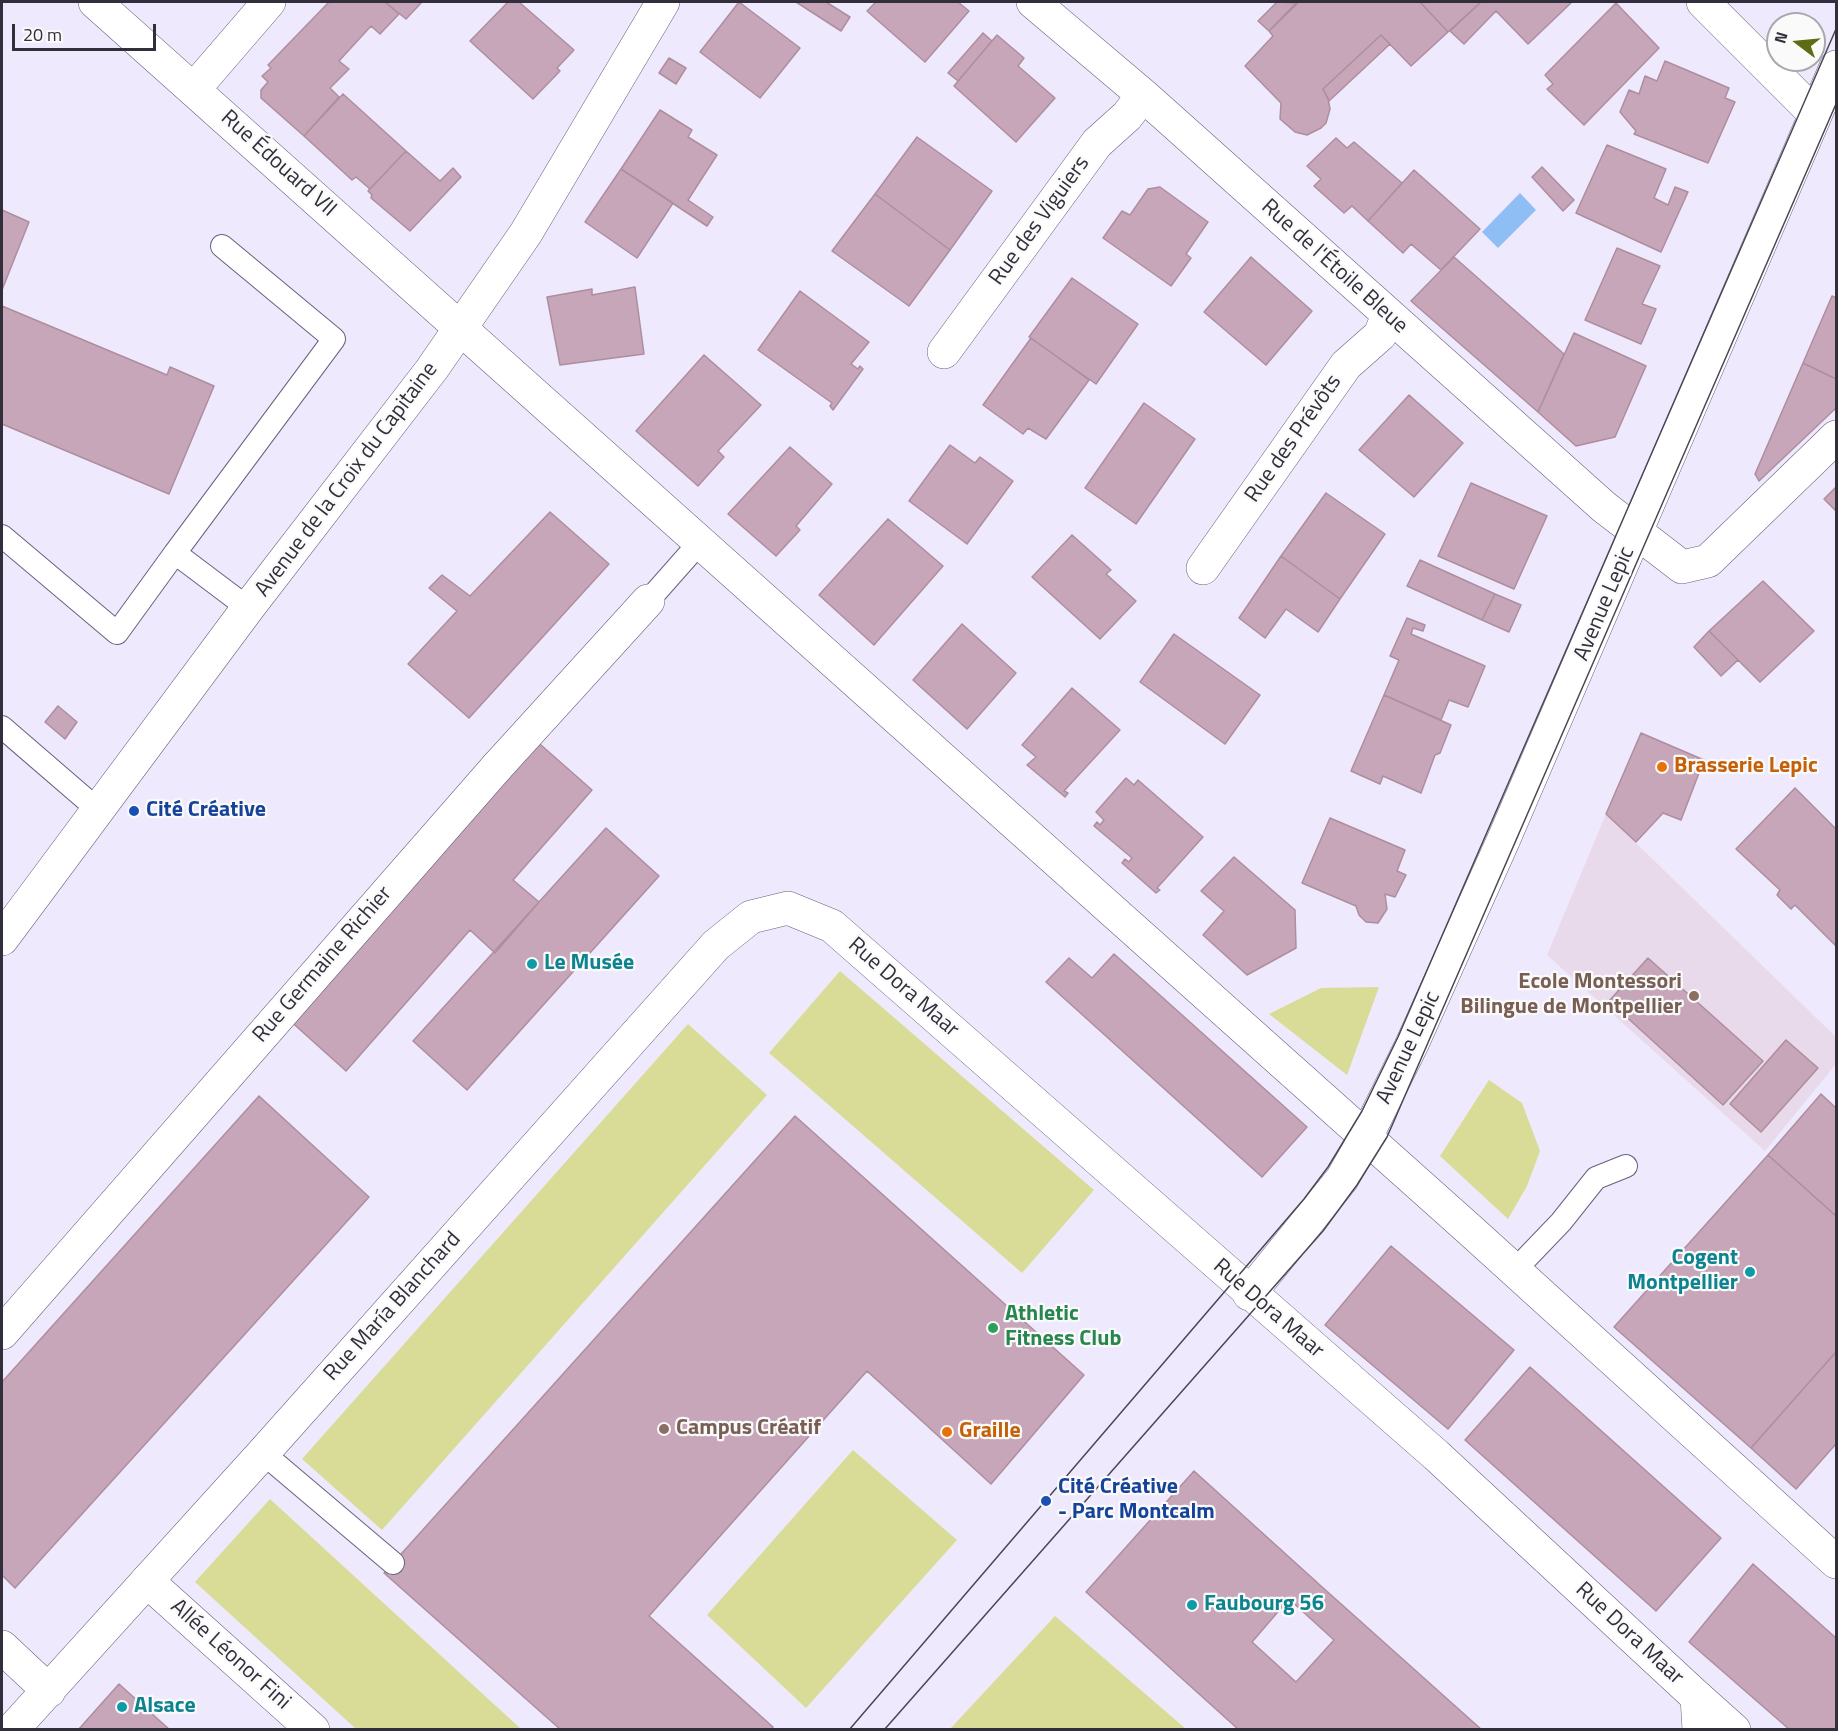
<!DOCTYPE html>
<meta charset="utf-8">
<style>
body{margin:0}
#map{position:relative;width:1838px;height:1731px;overflow:hidden;background:#efe9fd;font-family:"Titillium Web",sans-serif}
canvas{display:block}
.frame{position:absolute;inset:0;border:3px solid #322e3b;pointer-events:none}
.north{position:absolute;left:1766px;top:12px;width:60px;height:60px;box-sizing:border-box;background:#fafafa;border:2px solid #aaa8ae;border-radius:50%;rotate:286deg;font-size:16px;font-weight:700;line-height:24px;text-align:center;color:#322e3b}
.north::after{content:'';display:block;margin:auto;width:21px;height:27px;background:#5f6c15;clip-path:polygon(50% 0,100% 100%,50% 72%,0 100%)}
.scale{position:absolute;left:12px;top:24px;width:144px;height:27px;box-sizing:border-box;border:3px solid #322e3b;border-top:0;padding-left:8px;font-size:18px;line-height:21px;white-space:nowrap;color:#322e3b;-webkit-text-stroke:4px #fafafa;paint-order:stroke}
</style>
<div id="map">
<canvas width="1838" height="1731"></canvas>
<div class="frame"></div>
<div class="north">N</div>
<div class="scale">20 m</div>
</div>
<script>
const context = document.querySelector('canvas').getContext('2d');
context.lineJoin = 'round';
function fillPath(path, color) { context.fillStyle = color; context.fill(path, 'evenodd'); }
const toPath = rows => new Path2D(rows.map(r => 'M' + r).join(''));
function stroke(path, color, width, dash) { context.strokeStyle = color; context.lineWidth = width; context.lineCap = dash ? 'butt' : 'round'; context.setLineDash(dash || []); context.stroke(path); }
function drawText(font, color, halo, rows, align = 'center') {
  context.font = font + ' "Titillium Web",sans-serif'; context.lineWidth = 4.5; context.setLineDash([]); context.textBaseline = 'middle'; context.strokeStyle = halo; context.fillStyle = color; for (const [text, x, y, turn = 0] of rows) {
    context.save(); context.translate(x, y); context.rotate((+turn || 0) * Math.PI / 180); context.textAlign = isNaN(turn) ? turn : align; if (halo) context.strokeText(text, 0, 0); context.fillText(text, 0, 0); context.restore();
  }
}
const education = toPath([
 [1606,814,1836,1037,1836,1064,1765,1151,1547,955]
]);
const green = toPath([
 [840,971,1094,1190,1022,1273,769,1053],
 [1379,987,1347,1075,1269,1014,1321,988],
 [688,1024,767,1095,382,1530,302,1459],
 [1489,1080,1522,1103,1540,1151,1527,1186,1508,1219,1440,1156],
 [853,1450,957,1540,806,1708,707,1615],
 [270,1499,521,1729,356,1729,195,1582],
 [1055,1616,1186,1729,950,1729]
]);
const water = toPath([
 [1520,193,1536,210,1498,248,1482,232]
]);
const building = toPath([
 [329,2,385,2,399,14,380,34,371,26,339,61,349,69,330,88,339,97,304,136,261,98,261,90,268,82,262,76,271,68,268,65,329,2],
 [385,2,422,2,406,19,385,2],
 [508,2,519,2,574,50,557,68,560,71,533,99,470,41,508,2],
 [739,2,800,48,760,98,700,52,739,2],
 [796,2,826,2,850,17,841,31,796,2],
 [876,2,958,2,969,11,925,62,867,11,876,2],
 [1277,2,1298,3,1269,31,1258,21,1277,2],
 [1297,2,1420,2,1448,32,1411,66,1381,35,1323,89,1328,98,1330,109,1326,123,1321,128,1307,135,1295,132,1280,119,1281,103,1245,66,1273,36,1269,31,1297,2],
 [1420,2,1481,2,1448,32,1420,2],
 [1481,2,1572,2,1528,44,1496,11,1464,44,1450,31,1481,2],
 [1616,3,1659,48,1584,125,1547,89,1553,84,1545,75,1616,3],
 [983,33,992,41,958,81,948,73,983,33],
 [997,35,1024,58,1018,66,1055,98,1016,142,954,86,997,35],
 [1381,35,1390,44,1329,101,1323,89,1381,35],
 [669,58,686,68,676,84,659,73,669,58],
 [1665,61,1729,88,1725,98,1735,102,1708,163,1634,134,1636,131,1620,112,1629,90,1639,94,1645,76,1657,81,1665,61],
 [343,94,406,151,370,189,356,177,352,180,304,136,343,94],
 [660,110,692,130,688,137,717,155,688,200,713,217,707,226,621,169,660,110],
 [917,137,992,191,950,250,875,194,917,137],
 [1336,138,1347,148,1354,142,1402,183,1368,221,1352,206,1344,213,1314,186,1321,179,1307,166,1336,138],
 [1607,145,1666,169,1654,198,1668,205,1675,187,1688,192,1661,252,1576,213,1607,145],
 [406,151,440,181,453,168,461,177,410,231,371,198,372,195,368,191,406,151],
 [1542,167,1574,200,1563,211,1532,177,1542,167],
 [621,169,673,203,637,258,585,222,621,169],
 [1414,170,1480,229,1441,270,1411,244,1403,253,1368,221,1414,170],
 [1160,187,1208,222,1186,254,1191,258,1171,286,1103,238,1122,211,1130,215,1148,189,1160,187],
 [875,194,950,250,909,306,832,251,875,194],
 [2,210,29,222,2,290,2,210],
 [1617,248,1660,266,1642,304,1656,309,1641,344,1585,320,1617,248],
 [1251,257,1312,311,1266,365,1204,312,1251,257],
 [1454,257,1564,354,1538,412,1411,301,1454,257],
 [1072,278,1138,324,1096,384,1029,337,1072,278],
 [635,287,644,354,560,365,547,297,592,289,592,295,635,287],
 [800,291,869,342,851,364,858,369,860,366,863,369,833,410,830,406,832,403,758,350,800,291],
 [1832,296,1836,298,1836,379,1803,363,1832,296],
 [2,306,167,375,170,367,214,386,169,494,2,424,2,306],
 [1574,333,1646,366,1615,437,1576,446,1538,412,1574,333],
 [1031,338,1089,380,1046,439,1028,428,1023,434,983,405,1031,338],
 [704,355,761,405,718,451,724,457,698,486,636,431,704,355],
 [1803,363,1836,379,1836,408,1759,481,1755,474,1803,363],
 [1409,395,1463,443,1414,497,1359,450,1409,395],
 [1144,403,1195,439,1136,524,1085,488,1144,403],
 [950,445,975,463,980,457,1013,481,967,544,909,501,950,445],
 [790,447,832,484,796,526,800,530,776,556,728,514,790,447],
 [1471,483,1547,516,1514,589,1438,556,1471,483],
 [1836,487,1836,511,1824,499,1836,487],
 [1326,493,1385,534,1340,599,1281,556,1326,493],
 [550,512,609,564,469,718,408,664,457,611,429,588,442,575,470,596,550,512],
 [888,519,943,566,874,645,819,595,888,519],
 [1072,535,1111,570,1106,574,1136,601,1100,639,1032,577,1072,535],
 [1281,556,1340,599,1318,632,1286,609,1265,638,1239,618,1281,556],
 [1420,560,1495,594,1482,620,1407,586,1420,560],
 [1763,581,1814,631,1760,682,1709,631,1763,581],
 [1495,594,1521,605,1509,632,1482,620,1495,594],
 [1407,618,1425,625,1423,631,1413,628,1411,634,1485,666,1468,707,1449,700,1441,720,1384,695,1399,660,1390,656,1407,618],
 [962,624,1016,673,967,729,913,680,962,624],
 [1709,631,1738,660,1721,676,1694,647,1709,631],
 [1174,634,1260,695,1225,744,1140,682,1174,634],
 [1072,688,1120,730,1064,791,1068,793,1065,797,1027,765,1036,757,1022,745,1072,688],
 [1384,695,1451,725,1440,753,1435,755,1421,793,1383,776,1380,784,1351,771,1384,695],
 [58,706,77,722,65,739,45,722,58,706],
 [1641,733,1704,760,1681,820,1663,813,1636,842,1606,814,1641,733],
 [533,738,592,790,513,880,539,902,495,953,470,930,346,1071,287,1018,533,738],
 [1126,778,1134,785,1138,780,1203,837,1157,888,1160,890,1156,893,1122,863,1125,859,1129,862,1132,858,1094,826,1097,822,1100,825,1104,820,1096,812,1126,778],
 [1795,788,1836,829,1836,946,1795,905,1791,909,1777,895,1780,890,1736,849,1795,788],
 [1330,818,1405,850,1397,871,1406,875,1395,897,1385,894,1387,909,1378,923,1366,922,1359,915,1356,906,1302,883,1330,818],
 [606,828,659,876,467,1090,413,1041,606,828],
 [1234,857,1295,910,1296,948,1247,975,1203,935,1224,911,1201,891,1234,857],
 [1114,954,1307,1127,1262,1177,1046,982,1069,958,1092,978,1114,954],
 [1648,958,1763,1061,1723,1105,1609,1001,1648,958],
 [1786,1040,1818,1068,1761,1132,1730,1104,1786,1040],
 [1821,1094,1836,1108,1836,1216,1768,1155,1821,1094],
 [259,1096,369,1197,15,1588,2,1575,2,1382,259,1096],
 [795,1116,1084,1375,991,1484,867,1371,649,1616,773,1727,771,1730,561,1730,384,1573,795,1116],
 [1768,1155,1836,1216,1836,1352,1751,1448,1614,1327,1768,1155],
 [1391,1246,1514,1350,1448,1429,1325,1325,1391,1246],
 [1836,1352,1836,1444,1796,1489,1751,1448,1836,1352],
 [1530,1367,1721,1538,1656,1611,1465,1440,1530,1367],
 [1194,1471,1321,1586,1482,1730,1239,1730,1086,1592,1194,1471],
 [1289,1599,1334,1640,1296,1682,1252,1642,1289,1599],
 [1753,1564,1836,1638,1836,1730,1790,1730,1689,1642,1753,1564],
 [119,1684,170,1730,78,1730,119,1684]
]);
const service = toPath([
 [2,536,117,633,175,553,248,608],
 [175,553,334,339,222,246],
 [648,601,701,541],
 [2,727,97,809],
 [1515,1270,1561,1222,1596,1178,1626,1166],
 [263,1453,393,1563]
]);
const pedestrian = toPath([
 [496,768,648,601],
 [1249,1294,1342,1179,1366,1137],
 [147,1581,313,1730],
 [1697,1697,1734,1730]
]);
const minor = toPath([
 [95,2,1470,1230,1836,1562],
 [1033,2,1143,95,1604,507,1682,567,1708,561,1836,437],
 [1703,2,1815,114],
 [194,89,269,2],
 [944,352,1097,143,1127,116,1143,95],
 [1203,568,1346,365,1380,335,1388,315],
 [2,939,248,608,432,369,526,233,663,2],
 [1366,1137,1412,1044,1503,841,1836,67],
 [2,1333,496,768],
 [2,1647,49,1691],
 [12,1730,263,1453,716,945,751,917,788,908,832,926,1436,1455,1697,1697,1699,1730]
]);
const tram = toPath([
 [849,1730,1304,1199,1328,1167,1362,1111,1398,1037,1836,29],
 [884,1730,1323,1231,1357,1185,1387,1137,1836,104]
]);
const markers = [
 [1662,767,6,"#e8710a"],
 [134,811,6,"#1a4fb4"],
 [532,964,6,"#0f9aa8"],
 [1694,996,6,"#8d6e63"],
 [1750,1272,6,"#0f9aa8"],
 [993,1328,6,"#2e9e5b"],
 [664,1429,6,"#8d6e63"],
 [947,1432,6,"#e8710a"],
 [1046,1501,6,"#1a4fb4"],
 [1192,1605,6,"#0f9aa8"],
 [122,1707,6,"#0f9aa8"]
];
const streetNames = [
 ["Rue Édouard VII",278,164,42],
 ["Rue des Viguiers",1040,221,-54],
 ["Rue de l'Étoile Bleue",1334,267,42],
 ["Rue des Prévôts",1294,439,-55],
 ["Avenue de la Croix du Capitaine",347,480,-53],
 ["Avenue Lepic",1605,604,-67],
 ["Rue Germaine Richier",323,965,-49],
 ["Rue Dora Maar",903,988,41],
 ["Avenue Lepic",1409,1048,-65],
 ["Rue María Blanchard",393,1307,-48],
 ["Rue Dora Maar",1268,1309,41],
 ["Rue Dora Maar",1629,1634,43],
 ["Allée Léonor Fini",230,1655,42]
];
const foodNames = [
 ["Brasserie Lepic",1674,767],
 ["Graille",959,1432]
];
const transitNames = [
 ["Cité Créative",146,811],
 ["Cité Créative",1058,1488],
 ["- Parc Montcalm",1058,1513]
];
const cultureNames = [
 ["Le Musée",544,964],
 ["Cogent",1738,1259,"right"],
 ["Montpellier",1738,1284,"right"],
 ["Faubourg 56",1204,1605],
 ["Alsace",134,1707]
];
const educationNames = [
 ["Ecole Montessori",1682,983],
 ["Bilingue de Montpellier",1682,1008],
 ["Campus Créatif",676,1429,"left"]
];
const leisureNames = [
 ["Athletic",1005,1315],
 ["Fitness Club",1005,1340]
];
fillPath(education, '#e8daeb');
fillPath(green, '#d9dc97');
fillPath(water, '#8ebef4');
fillPath(building, '#c7a6b9');
stroke(building, '#ae8d9f', 1.5);
stroke(service, '#6a607d', 24);
stroke(pedestrian, '#6a607d', 34);
stroke(minor, '#6a607d', 34);
stroke(service, '#fff', 22);
stroke(pedestrian, '#fff', 33);
stroke(minor, '#fff', 33);
stroke(tram, '#4a4654', 1.5);
for (const [x, y, r, color] of markers) { const dot = new Path2D(); dot.arc(x, y, r, 0, 2 * Math.PI); context.fillStyle = color; context.fill(dot); stroke(dot, '#fafafa', 2); }
drawText('22px', '#322e3b', '#fafafa', streetNames);
drawText('bold 22px', '#c56008', '#fafafa', foodNames, 'left');
drawText('bold 22px', '#164399', '#fafafa', transitNames, 'left');
drawText('bold 22px', '#0d838f', '#fafafa', cultureNames, 'left');
drawText('bold 22px', '#785e54', '#fafafa', educationNames, 'right');
drawText('bold 22px', '#27864d', '#fafafa', leisureNames, 'left');
</script>
